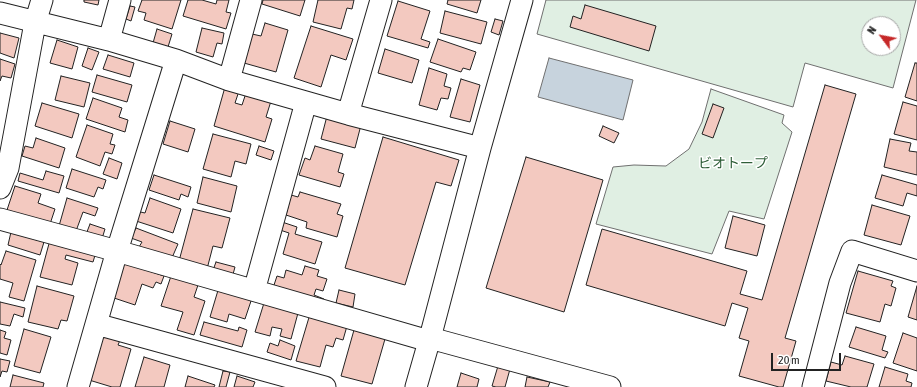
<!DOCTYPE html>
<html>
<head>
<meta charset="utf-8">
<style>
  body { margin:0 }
  #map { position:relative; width:917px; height:387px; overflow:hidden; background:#fff; font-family:"Asap Condensed",sans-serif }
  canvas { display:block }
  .north { position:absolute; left:861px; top:16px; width:40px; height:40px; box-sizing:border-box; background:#fff; border:1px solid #a7a7a7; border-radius:50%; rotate:302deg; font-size:11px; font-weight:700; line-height:16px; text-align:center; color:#222 }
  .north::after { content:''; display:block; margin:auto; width:14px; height:18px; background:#c62828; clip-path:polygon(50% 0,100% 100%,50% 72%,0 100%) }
  .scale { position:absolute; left:771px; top:353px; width:70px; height:18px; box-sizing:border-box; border:2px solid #222; border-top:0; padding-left:5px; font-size:12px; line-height:14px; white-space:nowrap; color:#222; -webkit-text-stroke:3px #fff; paint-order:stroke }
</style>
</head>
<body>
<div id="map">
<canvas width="917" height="387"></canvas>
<div class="north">N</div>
<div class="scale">20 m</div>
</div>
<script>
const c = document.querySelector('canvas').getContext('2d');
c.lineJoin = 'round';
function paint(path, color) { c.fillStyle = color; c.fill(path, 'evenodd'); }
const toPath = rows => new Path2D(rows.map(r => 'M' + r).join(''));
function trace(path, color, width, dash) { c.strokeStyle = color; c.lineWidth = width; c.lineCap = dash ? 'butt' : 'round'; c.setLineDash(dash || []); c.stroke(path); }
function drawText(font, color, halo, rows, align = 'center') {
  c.font = font + ' "Asap Condensed","Noto Sans JP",sans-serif'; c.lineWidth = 3; c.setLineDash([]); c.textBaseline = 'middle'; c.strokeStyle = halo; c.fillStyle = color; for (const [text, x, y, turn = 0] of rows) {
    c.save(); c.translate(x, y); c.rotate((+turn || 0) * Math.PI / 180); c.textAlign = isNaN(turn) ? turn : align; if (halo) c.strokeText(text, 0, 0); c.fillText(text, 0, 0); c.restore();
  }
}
const green = toPath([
  [546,0,916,0,893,88,805,63,793,107,537,34,546,0],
  [869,24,893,24,893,48,869,48,869,24],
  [711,89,784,115,782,123,792,132,764,219,729,211,712,254,596,224,613,167,634,165,666,166,689,149,702,122,711,89]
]);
paint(green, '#e0efe3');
trace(green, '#6f6f6f', 1);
const water = toPath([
  [549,58,633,80,623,120,538,97,549,58]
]);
paint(water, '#c7d3dd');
trace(water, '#6f6f6f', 1);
const building = toPath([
  [84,0,99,0,98,5,84,2,84,0],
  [142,0,181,0,172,29,144,20,146,13,138,11,142,0],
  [188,0,202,0,216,4,217,0,229,0,226,12,231,13,226,29,183,16,188,0],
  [263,0,305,0,300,16,262,4,263,0],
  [318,0,354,0,352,9,347,8,341,29,313,22,318,0],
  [448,0,481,0,477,13,447,4,448,0],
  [398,1,430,11,421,39,430,42,428,48,387,36,398,1],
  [585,5,656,26,649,51,570,27,573,16,581,19,585,5],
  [130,6,135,7,131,21,126,19,130,6],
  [445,11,487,22,481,44,440,33,445,11],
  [495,19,503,21,499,35,491,32,495,19],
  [265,23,288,30,276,72,244,63,252,34,261,36,265,23],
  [311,26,353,39,346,60,331,55,321,87,294,78,311,26],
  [202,28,224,33,222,44,217,43,213,57,196,52,202,28],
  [157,29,172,34,168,47,153,43,157,29],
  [0,33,19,38,14,58,0,53,0,33],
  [438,39,476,52,470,70,463,68,461,72,430,62,438,39],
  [57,40,78,47,72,69,50,63,57,40],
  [88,48,99,52,92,70,82,66,88,48],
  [385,49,419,60,412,83,378,73,385,49],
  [108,55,134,63,130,77,103,69,108,55],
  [0,59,15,64,11,78,2,76,0,81,0,59],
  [915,63,917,63,917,101,905,97,915,63],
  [429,68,447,74,444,86,451,88,448,99,441,98,437,110,419,105,429,68],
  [97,75,132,85,127,102,92,92,97,75],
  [61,76,90,83,84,107,55,100,61,76],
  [461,79,480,85,470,122,450,117,461,79],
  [825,85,856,94,785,338,796,341,783,387,779,387,739,376,749,341,739,338,748,308,732,303,725,326,586,285,602,229,747,271,740,294,762,300,825,85],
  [225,87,239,91,235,103,242,105,246,93,271,101,266,117,272,119,265,142,214,126,225,87],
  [93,98,122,108,119,117,128,120,125,132,86,119,93,98],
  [903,102,917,106,917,140,894,134,903,102],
  [42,103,79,114,72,138,35,126,42,103],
  [713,104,724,108,713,138,702,134,713,104],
  [327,116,361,125,355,148,321,139,327,116],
  [170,121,195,129,188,152,163,144,170,121],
  [87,125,113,134,110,144,115,145,112,154,105,152,100,166,76,157,87,125],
  [603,126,619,133,614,143,599,136,603,126],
  [213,134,251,144,246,164,235,161,231,177,203,169,213,134],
  [383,137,459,160,451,186,436,182,405,285,345,268,383,137],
  [36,138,65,148,59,168,22,156,25,146,33,148,36,138],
  [890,139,911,143,909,151,917,152,917,175,884,167,890,139],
  [259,146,274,151,271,160,256,155,259,146],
  [315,146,343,154,338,172,344,174,340,187,299,175,305,158,310,160,315,146],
  [526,157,603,180,564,312,486,288,526,157],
  [109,158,122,163,117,179,103,174,109,158],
  [72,169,106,180,103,189,98,187,94,197,66,188,72,169],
  [46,171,64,176,59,193,18,181,20,173,43,180,46,171],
  [154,175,191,187,188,197,181,194,179,200,149,190,154,175],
  [882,175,917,185,917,196,907,193,903,206,875,198,882,175],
  [203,177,237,186,231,212,197,203,203,177],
  [15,186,41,194,38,203,55,209,50,224,7,210,15,186],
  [300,192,341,204,337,214,343,216,337,237,306,228,307,222,286,215,291,195,298,197,300,192],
  [67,198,98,208,95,216,83,212,76,231,59,226,67,198],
  [150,198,181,209,173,233,133,220,136,211,145,213,150,198],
  [872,205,910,216,901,245,864,235,872,205],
  [193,209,230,218,222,248,213,246,207,269,179,261,193,209],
  [733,216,765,225,757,256,725,248,733,216],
  [282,222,297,227,295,234,322,242,315,264,283,254,289,233,280,230,282,222],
  [90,224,105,229,101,242,85,237,90,224],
  [136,228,178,244,171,260,139,247,142,242,131,238,136,228],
  [11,232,44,242,40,255,8,245,11,232],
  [50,240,96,252,93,262,66,255,65,259,78,263,72,285,40,277,50,240],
  [6,251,36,260,24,301,9,297,13,283,0,279,0,264,1,265,6,251],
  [123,262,164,276,161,284,156,282,153,288,142,284,135,305,111,297,123,262],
  [216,262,235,267,232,278,212,273,216,262],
  [305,266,319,270,317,276,327,279,323,291,316,289,314,295,324,299,323,304,273,288,277,276,284,278,286,270,302,275,305,266],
  [858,271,893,281,891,286,896,288,891,306,885,304,880,322,846,313,858,271],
  [171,276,198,285,194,297,205,301,194,335,177,330,183,312,161,306,171,276],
  [37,286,74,296,67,321,61,320,58,329,28,322,37,286],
  [917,286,917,320,908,317,917,286],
  [219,287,252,298,245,319,229,314,227,322,210,317,219,287],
  [339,290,355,294,353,307,336,303,339,290],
  [0,302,25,308,23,317,14,314,10,326,0,324,0,302],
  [264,303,298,313,291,339,280,336,282,329,272,327,270,336,255,332,264,303],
  [310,314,347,326,343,340,336,338,333,347,326,345,320,367,296,361,310,314],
  [204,322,238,331,239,327,247,330,242,347,200,335,204,322],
  [856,327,886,336,882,350,888,352,885,358,849,347,856,327],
  [24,329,51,337,40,373,14,366,24,329],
  [0,330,6,332,4,338,11,340,7,355,0,353,0,330],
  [354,330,385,339,372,384,341,376,354,330],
  [104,333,121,338,118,345,131,349,120,387,112,387,89,380,104,333],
  [903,333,917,338,917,371,893,363,903,333],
  [280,340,295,346,291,360,267,352,270,343,278,346,280,340],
  [845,356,874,364,867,387,851,387,826,381,831,362,842,365,845,356],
  [144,357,170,365,164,387,135,387,144,357],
  [0,359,10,361,7,372,2,371,0,377,0,359],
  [498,366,510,369,505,387,496,387,492,386,498,366],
  [885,367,908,374,906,381,912,383,911,387,879,387,885,367],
  [223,371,230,372,226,387,219,387,223,371],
  [461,373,479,379,477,387,457,387,461,373],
  [13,375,44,383,43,387,10,387,13,375],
  [188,376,215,385,214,387,185,387,188,376],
  [237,376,255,382,253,387,234,387,237,376],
  [527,377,550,382,548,387,525,387,527,377]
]);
paint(building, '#f3c9c0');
trace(building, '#222', 1);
const minor = toPath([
  [0,13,109,40,176,60,229,80,348,114,480,148],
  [109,40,120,0],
  [229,80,251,0],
  [348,114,381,0],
  [0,188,8,168,35,23,42,0],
  [0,219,117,251,429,341],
  [257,280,306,102],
  [96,324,325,387],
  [430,338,610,387],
  [78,387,117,251,176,60],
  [416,387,430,338,480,148,522,0],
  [813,387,840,283,852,251,917,271]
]);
trace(minor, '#222', 23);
trace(minor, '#fff', 21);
drawText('14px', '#2f5e38', '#fff', [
  ["ビオトープ",733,164]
]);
</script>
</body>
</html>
